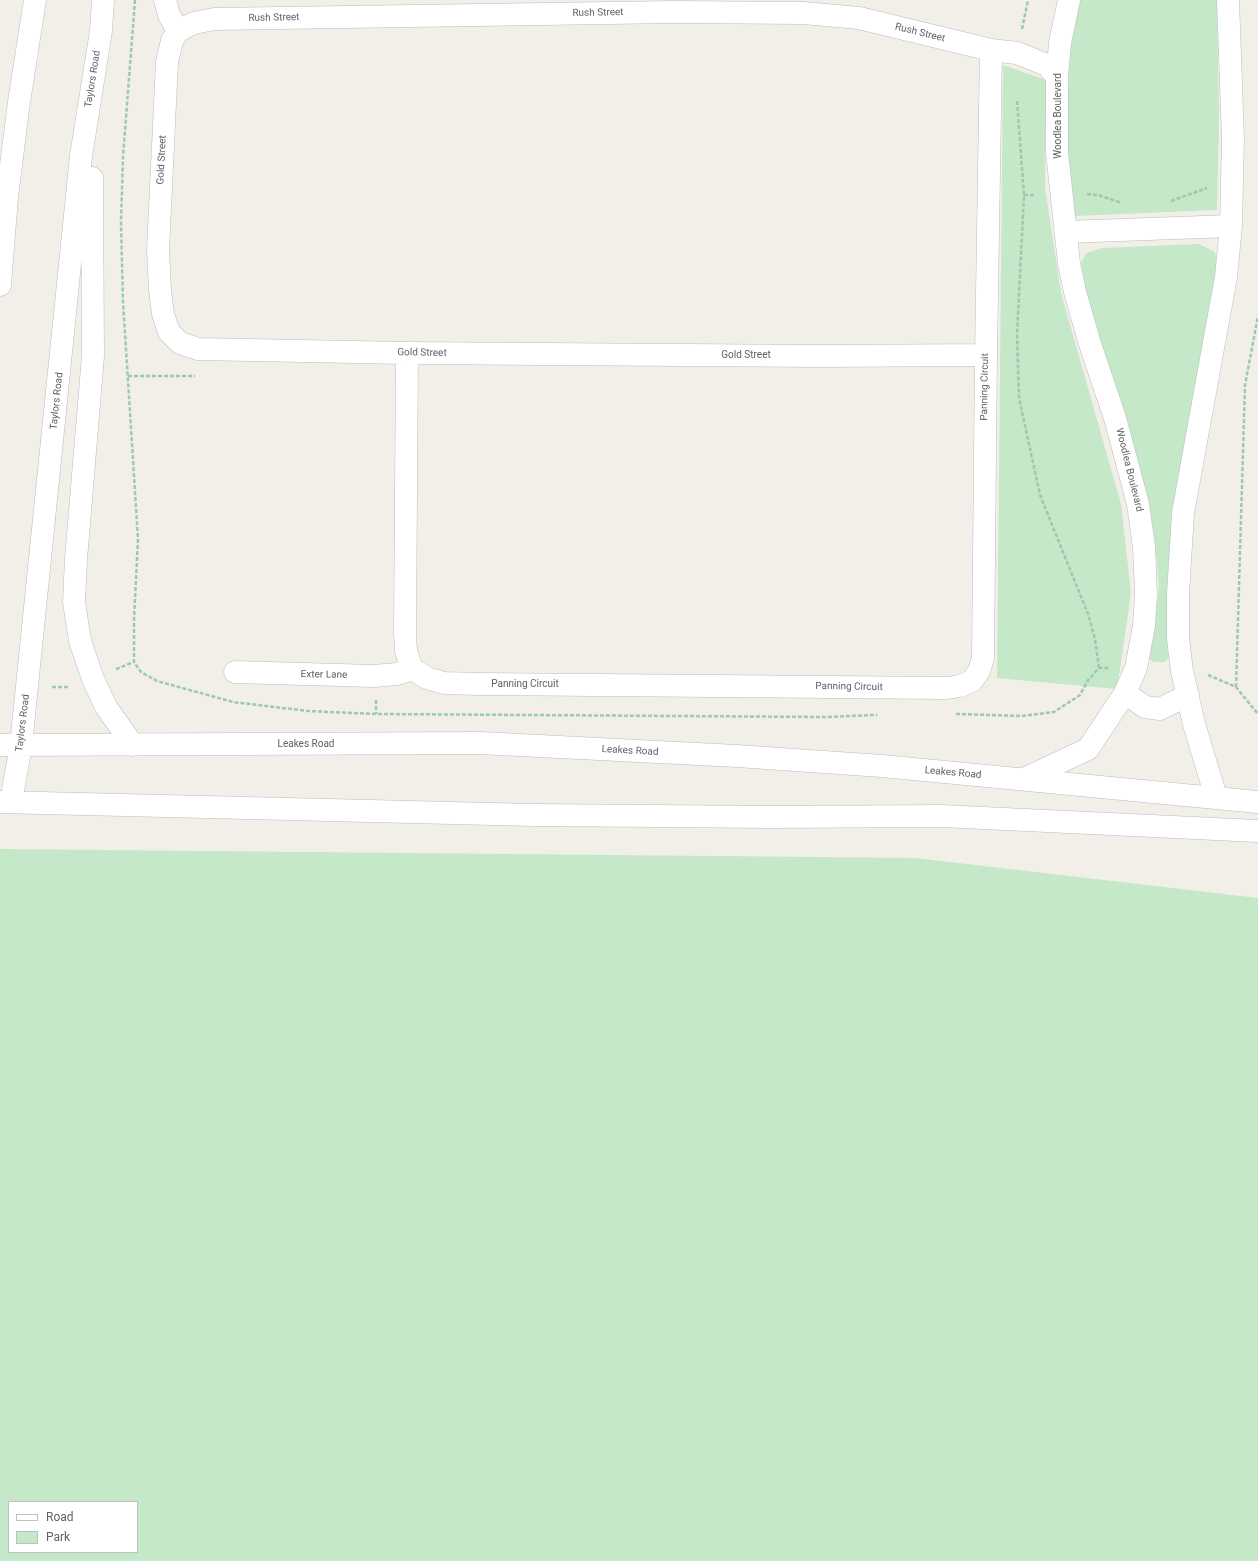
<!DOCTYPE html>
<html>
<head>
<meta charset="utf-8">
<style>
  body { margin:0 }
  #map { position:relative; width:1258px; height:1561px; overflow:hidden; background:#f1efe7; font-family:Roboto,sans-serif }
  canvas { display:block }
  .legend { position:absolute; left:8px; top:1501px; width:130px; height:52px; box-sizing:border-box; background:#fff; border:1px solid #bfc0c2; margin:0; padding:5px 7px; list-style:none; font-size:12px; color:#5e6267 }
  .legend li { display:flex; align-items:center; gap:8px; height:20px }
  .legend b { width:20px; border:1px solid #bfc0c2 }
</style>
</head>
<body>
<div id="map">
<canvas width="1258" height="1561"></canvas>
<ul class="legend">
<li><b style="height:5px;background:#fff"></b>Road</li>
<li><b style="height:11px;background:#c4e8c8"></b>Park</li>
</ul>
</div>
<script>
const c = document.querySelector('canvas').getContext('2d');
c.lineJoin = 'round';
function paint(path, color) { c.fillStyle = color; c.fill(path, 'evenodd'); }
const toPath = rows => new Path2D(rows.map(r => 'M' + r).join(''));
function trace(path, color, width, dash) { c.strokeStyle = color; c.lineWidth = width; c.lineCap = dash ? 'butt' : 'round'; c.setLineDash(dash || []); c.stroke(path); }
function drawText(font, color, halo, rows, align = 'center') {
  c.font = font + ' Roboto,sans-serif'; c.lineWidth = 3; c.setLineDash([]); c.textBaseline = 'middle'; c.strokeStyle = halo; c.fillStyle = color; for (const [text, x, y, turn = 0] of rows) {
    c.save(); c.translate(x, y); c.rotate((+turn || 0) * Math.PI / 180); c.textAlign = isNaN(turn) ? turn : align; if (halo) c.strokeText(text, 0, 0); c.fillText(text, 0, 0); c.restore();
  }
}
paint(toPath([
  [1078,0,1217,0,1219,120,1217,210,1074,216,1067,148,1069,58],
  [1003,65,1046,80,1045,188,1061,293,1121,504,1131,593,1117,689,997,678],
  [1199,244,1215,252,1217,265,1202,368,1170,546,1168,601,1169,657,1165,662,1154,662,1149,659,1155,624,1159,586,1154,533,1147,498,1089,310,1081,277,1081,263,1086,253,1102,248],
  [0,849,915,858,1258,898,1258,1561,0,1561],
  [9,1502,137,1502,137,1552,9,1552]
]), '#c4e8c8');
const minor = toPath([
  [165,0,169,15,178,31],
  [178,31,172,41,167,62,158,250,160,290,163,314,169,332,180,343,198,349,407,353,820,356,986,355],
  [178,31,194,23,214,19,674,12,803,13,859,18,991,50,1017,53,1047,65,1057,77],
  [92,178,93,356,76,559,74,602,80,641,93,679,106,707,133,745],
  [1066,232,1231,226],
  [0,285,7,197,19,102,35,0],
  [407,353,405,633,406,651,412,669,427,678,444,683,480,684,947,688,960,686,972,681,979,671,983,658,986,355,991,50],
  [235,672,374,676,397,674,412,669],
  [1125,693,1145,707,1160,709,1188,695],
  [0,745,480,743,737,756,882,766,1258,802],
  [1024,779,1088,749,1125,693,1136,668,1144,626,1146,594,1144,547,1138,504,1115,418,1090,344,1075,292,1069,263,1057,152,1057,77,1060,43,1069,0],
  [1216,797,1194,724,1182,671,1178,639,1178,594,1183,513,1226,277,1231,226,1233,139,1228,0],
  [0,802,534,815,772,817,941,816,1258,831],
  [11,802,21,745,27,686,81,156,101,31,103,0]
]);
trace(minor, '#b9bcc1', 23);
trace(toPath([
  [135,0,123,157,121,223,123,302,138,539,134,619,134,662,141,672,157,681,233,702,308,711,376,714,826,717,877,715],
  [1022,29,1028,0],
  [1017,101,1024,195,1017,334,1019,398,1040,495,1088,614,1095,639,1099,668],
  [1087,194,1098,195,1122,203],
  [1024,195,1036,195],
  [1171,201,1207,188],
  [128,376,195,376],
  [116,669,134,662],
  [1208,675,1236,687,1258,714],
  [52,687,69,687],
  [1236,687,1245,385,1258,316],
  [376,700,376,714],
  [956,714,1022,716,1054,712,1080,695,1088,680,1099,668,1110,668]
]), '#9dc9ae', 2.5, [4, 2]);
trace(minor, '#fff', 22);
drawText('10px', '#5e6267', '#fff', [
  ["Rush Street",598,13,-1],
  ["Rush Street",274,18,-1],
  ["Rush Street",920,33,14],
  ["Taylors Road",93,79,-81],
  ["Woodlea Boulevard",1058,116,-90],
  ["Gold Street",162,160,-87],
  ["Gold Street",422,353,1],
  ["Gold Street",746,355],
  ["Panning Circuit",985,387,-89],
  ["Taylors Road",57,401,-84],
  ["Woodlea Boulevard",1129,470,76],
  ["Exter Lane",324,675,1],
  ["Panning Circuit",525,684],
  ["Panning Circuit",849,687,1],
  ["Taylors Road",23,723,-83],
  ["Leakes Road",306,744],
  ["Leakes Road",630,751,3],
  ["Leakes Road",953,773,5]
]);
</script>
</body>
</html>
